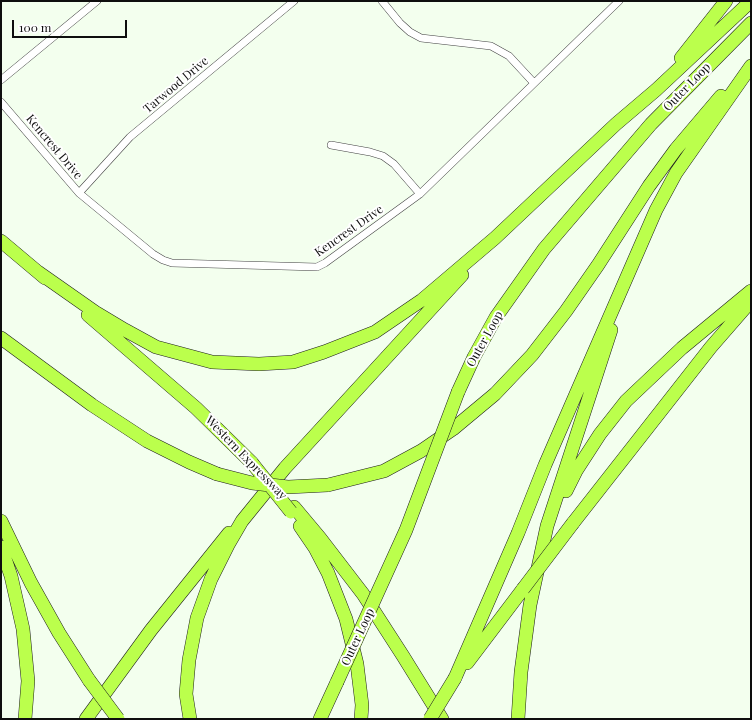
<!DOCTYPE html>
<html>
<head>
<meta charset="utf-8">
<style>
  body { margin:0 }
  #map { position:relative; width:752px; height:720px; overflow:hidden; background:#f3ffee; font-family:"Playfair Display",serif }
  canvas { display:block }
  .frame { position:absolute; inset:0; border:2px solid #0e0e0e; pointer-events:none }
  .scale { position:absolute; left:12px; top:20px; width:115px; height:18px; box-sizing:border-box; border:2px solid #0e0e0e; border-top:0; padding-left:5px; font-size:12px; line-height:14px; white-space:nowrap; color:#0e0e0e; -webkit-text-stroke:3px #fff; paint-order:stroke }
</style>
</head>
<body>
<div id="map">
<canvas width="752" height="720"></canvas>
<div class="frame"></div>
<div class="scale">100 m</div>
</div>
<script>
const c = document.querySelector('canvas').getContext('2d');
c.lineJoin = 'round';
const toPath = rows => new Path2D(rows.map(r => 'M' + r).join(''));
function trace(path, color, width, dash) { c.strokeStyle = color; c.lineWidth = width; c.lineCap = dash ? 'butt' : 'round'; c.setLineDash(dash || []); c.stroke(path); }
function drawText(font, color, halo, rows, align = 'center') {
  c.font = font + ' "Playfair Display",serif'; c.lineWidth = 4; c.setLineDash([]); c.textBaseline = 'middle'; c.strokeStyle = halo; c.fillStyle = color; for (const [text, x, y, turn = 0] of rows) {
    c.save(); c.translate(x, y); c.rotate((+turn || 0) * Math.PI / 180); c.textAlign = isNaN(turn) ? turn : align; if (halo) c.strokeText(text, 0, 0); c.fillText(text, 0, 0); c.restore();
  }
}
const minor = toPath([
  [382,1,400,23,410,32,421,38,491,46,509,56,534,83],
  [1,80,97,1],
  [1,102,79,193,153,254,163,260,172,263,317,267,325,263,420,194,619,1],
  [331,145,370,152,383,156,394,164,420,194],
  [79,193,130,137,294,1]
]);
const motorway = toPath([
  [681,58,726,1],
  [1,241,45,278],
  [38,272,95,312,125,330,156,347,212,362,259,364,293,362,324,352,375,332,422,300,495,238,616,124,656,90,751,1],
  [88,315,196,408,252,463],
  [1,338,92,405,147,441,189,462,217,474],
  [458,392,474,357,496,317,544,249,651,124,751,23],
  [328,485,384,471,421,451,453,429,495,394,532,355,566,311,598,265,649,186,676,149,721,96],
  [566,491,576,471,600,434,626,401,682,348,751,291],
  [294,507,320,538,363,594,403,656,442,719],
  [1,521,31,583,59,633,89,680],
  [573,523,711,347,751,301],
  [300,526,315,548,328,573,346,619,357,664,362,705,361,719],
  [1,547,11,576,23,629,28,681,25,719],
  [467,663,523,589],
  [455,678,518,533,545,465,656,210,676,173,751,66],
  [86,719,151,630,229,533],
  [190,719,186,694,189,660,197,618,211,579,228,545,242,521,285,468,462,275],
  [320,719,337,682],
  [518,719,521,672,530,605,547,526,611,330]
]);
trace(minor, '#414141', 8);
trace(motorway, '#1f1f1f', 14);
trace(minor, '#fff', 7);
trace(motorway, '#bbff4c', 13);
const motorwayBridge = toPath([
  [252,463,291,512],
  [217,474,252,483,288,487,328,485],
  [523,589,573,523],
  [89,680,118,719],
  [337,682,406,530,458,392],
  [430,719,455,678]
]);
trace(motorwayBridge, '#1f1f1f', 14, []);
trace(motorwayBridge, '#bbff4c', 13);
drawText('12px', '#0e0e0e', '#fff', [
  ["Tarwood Drive",176,85,-40],
  ["Outer Loop",687,87,-46],
  ["Kencrest Drive",54,147,50],
  ["Kencrest Drive",349,231,-35],
  ["Outer Loop",485,339,-61],
  ["Western Expressway",246,458,46],
  ["Outer Loop",358,637,-65]
]);
</script>
</body>
</html>
